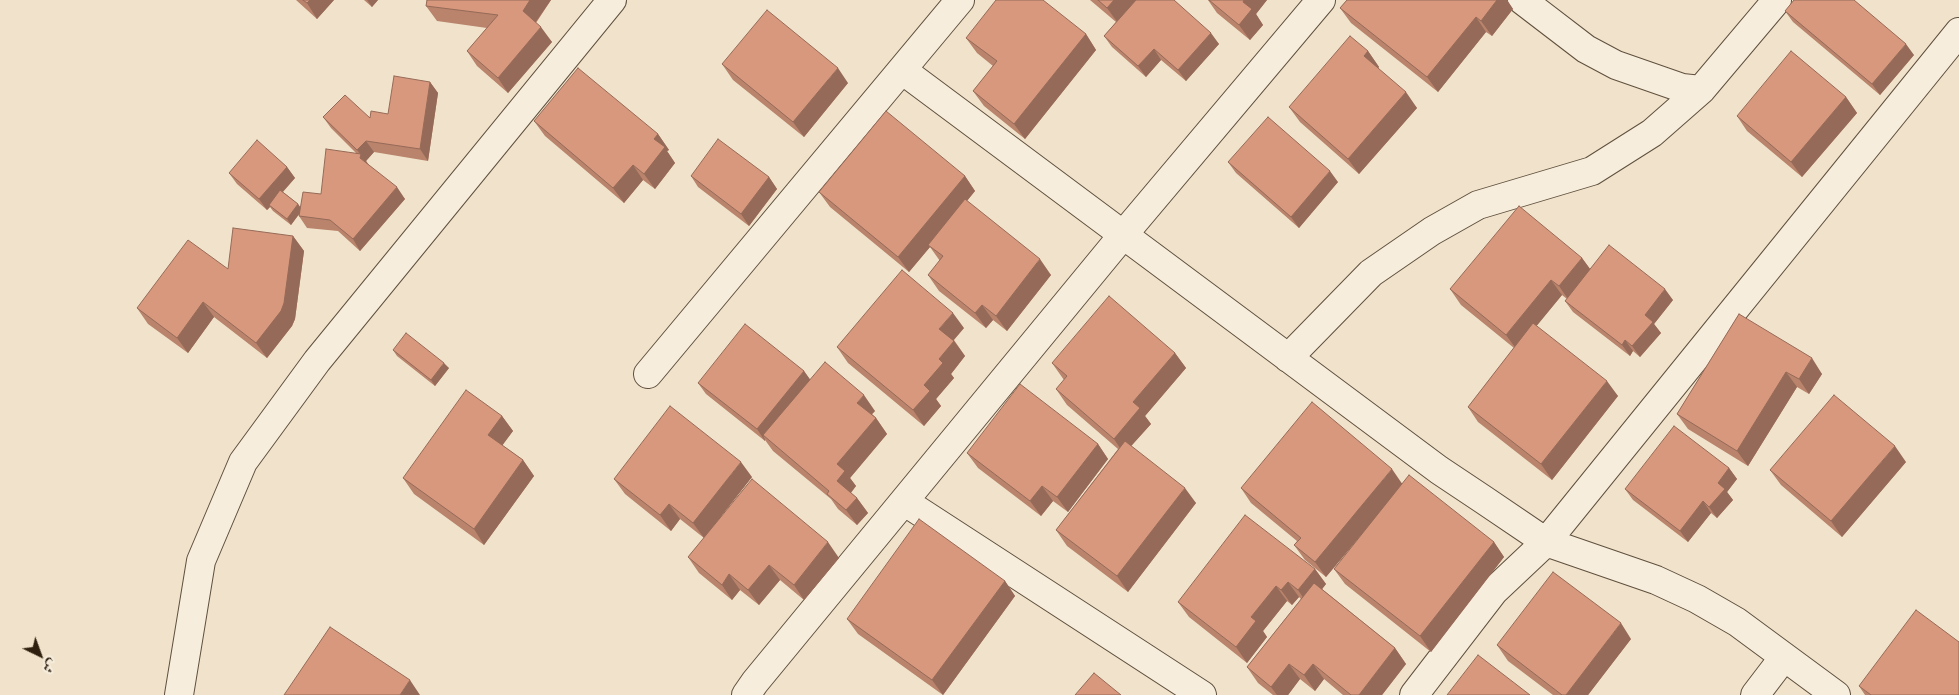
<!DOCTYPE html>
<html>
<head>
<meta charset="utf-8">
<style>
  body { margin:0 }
  #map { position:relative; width:1959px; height:695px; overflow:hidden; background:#f1e3cb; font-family:"Libre Caslon Text",Amiri,serif }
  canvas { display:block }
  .north { position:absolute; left:15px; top:630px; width:50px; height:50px; -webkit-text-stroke:4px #f6eddd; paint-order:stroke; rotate:138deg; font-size:14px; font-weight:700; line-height:20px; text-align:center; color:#2f1f0e }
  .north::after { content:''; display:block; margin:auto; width:18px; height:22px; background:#2f1f0e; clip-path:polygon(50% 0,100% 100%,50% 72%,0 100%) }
</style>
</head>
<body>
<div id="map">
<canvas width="1959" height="695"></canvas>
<div class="north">ش</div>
</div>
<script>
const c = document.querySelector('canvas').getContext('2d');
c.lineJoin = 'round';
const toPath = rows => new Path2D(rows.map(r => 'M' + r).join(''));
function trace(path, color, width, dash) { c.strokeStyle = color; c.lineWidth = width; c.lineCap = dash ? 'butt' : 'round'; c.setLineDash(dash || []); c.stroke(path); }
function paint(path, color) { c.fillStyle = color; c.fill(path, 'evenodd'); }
const minor = toPath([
  [1522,0,1586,49,1616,65,1682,88,1701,90,1777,0],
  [902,70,1439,470,1484,500,1546,542,1656,580,1697,599,1737,622,1836,695],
  [1288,358,1371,273,1432,231,1478,205,1592,171,1652,133,1701,90],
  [648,374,960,0],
  [905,502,1202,695],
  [179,695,201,561,243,462,317,361,612,0],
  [746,695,755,682,1123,235,1321,0],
  [1414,695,1494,591,1546,542,1959,32],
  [1755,695,1784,657]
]);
trace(minor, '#60503d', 30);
trace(minor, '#f6eddd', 28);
paint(toPath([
  [296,0,334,0,317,19],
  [364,0,378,0,372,7],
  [427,0,551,0,536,23,552,42,508,93,477,66,467,51,487,28,437,21,426,6],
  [1090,0,1174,0,1219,44,1186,81,1161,60,1146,77,1112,47,1104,36,1116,22],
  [1208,0,1267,0,1256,14,1263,25,1250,40,1217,13],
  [1347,0,1507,0,1513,9,1492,36,1486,32,1438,92,1351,23,1340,8],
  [1785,11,1914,55,1880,95,1793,22],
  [1086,34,1096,50,1025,139,984,106,973,91,993,66,977,53,966,38],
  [1368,51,1379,67,1378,68,1417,108,1359,174,1300,122,1289,107],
  [722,64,848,83,804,137,733,80],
  [430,82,438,93,428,161,374,152,366,161,368,164,405,199,360,251,338,231,307,228,299,216,300,213,291,225,273,211,270,207,267,210,237,184,229,173,287,167,295,178,283,192,298,204,301,208,321,194,356,153,331,128,323,117,370,118,388,114],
  [1846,97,1857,113,1802,177,1747,131,1737,116],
  [534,121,658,134,669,150,667,151,675,163,655,189,643,180,624,203,545,136],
  [1228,162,1338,182,1299,228,1236,173],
  [691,176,769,177,777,189,749,226,698,187],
  [965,176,975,191,967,201,1051,275,1007,331,993,320,986,328,939,291,928,275,940,261,930,247,909,272,830,207,819,192],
  [293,236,304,251,295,319,292,326,267,358,214,317,188,353,148,324,137,308,228,269],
  [1582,258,1590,269,1673,300,1654,324,1661,333,1640,357,1633,351,1630,356,1573,312,1565,301,1567,299,1562,295,1536,326,1618,396,1552,480,1478,422,1468,407,1514,348,1461,305,1450,289],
  [1739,314,1822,374,1809,394,1797,387,1748,466,1688,429,1677,414],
  [964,328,954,340,965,356,951,374,954,378,936,399,941,406,924,426,848,363,837,347],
  [393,350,449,368,435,386,397,356],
  [1175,353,1186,368,1145,416,1151,424,1131,446,1196,503,1128,592,1067,546,1056,530,1118,449,1067,405,1056,389,1064,380,1052,363],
  [804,371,810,380,875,411,872,414,876,418,887,434,850,478,856,486,851,493,857,498,868,513,857,525,838,509,831,499,773,451,765,440,765,441,706,394,698,383],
  [502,416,513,431,502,445,523,460,534,476,484,545,414,494,403,478],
  [1098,444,1108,459,1068,512,1053,501,1041,516,978,468,967,453],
  [1906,462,1842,537,1781,485,1770,470],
  [1729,468,1737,479,1727,492,1733,500,1717,518,1711,513,1688,542,1633,500,1625,489],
  [752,477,722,515,839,558,804,600,780,580,759,605,740,590,732,600,699,573,688,557,704,538,680,519,671,531,625,494,614,479],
  [1402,483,1494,542,1504,557,1431,652,1345,584,1334,569,1362,534,1326,577,1305,560,1294,545,1297,541,1251,503,1241,488],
  [1315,569,1326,584,1322,589,1395,648,1406,664,1382,695,1343,695,1324,679,1315,691,1300,679,1288,695,1273,695,1258,683,1247,667,1301,599,1299,597,1292,605,1287,601,1263,631,1267,637,1247,663,1189,617,1178,602],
  [1005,581,1015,596,943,695,858,634,847,619],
  [1631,639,1588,695,1553,695,1508,661,1497,645],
  [1859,686,1959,695,1865,695]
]), '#b9836c');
paint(toPath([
  [310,0,334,0,317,19,307,3],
  [367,0,378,0,372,7],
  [530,0,551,0,533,26,523,11],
  [1114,0,1138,0,1118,23,1107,8],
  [1244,0,1267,0,1256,14,1263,25,1250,40,1239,25,1243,2],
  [1497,0,1507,0,1513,9,1492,36,1481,21],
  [1476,17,1486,32,1438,92,1427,77],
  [541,27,552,42,508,93,498,78],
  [1211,33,1219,44,1186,81,1178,70],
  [1086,34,1096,50,1025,139,1014,124],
  [1906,44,1914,55,1880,95,1872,84],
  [1154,49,1161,60,1146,77,1138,66],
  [1368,51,1379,67,1375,72,1364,56],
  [838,68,848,83,804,137,793,122],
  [430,82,438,93,428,161,420,149],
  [1406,92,1417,108,1359,174,1348,159],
  [1846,97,1857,113,1802,177,1791,162],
  [658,134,669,150,667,151,675,163,655,189,644,174,654,139],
  [366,141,374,152,366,161,369,165,360,158,361,155,357,150],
  [633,165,643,180,624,203,613,188],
  [287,167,295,178,270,206,269,205,270,207,267,210,259,199],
  [1330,171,1338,182,1299,228,1291,217],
  [965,176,975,191,930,246,928,245,930,247,909,272,898,257],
  [769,177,777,189,749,226,741,214],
  [397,187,405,199,360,251,353,239],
  [298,204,302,210,291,225,287,219],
  [293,236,304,251,295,319,292,326,267,358,256,343],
  [1582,258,1593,273,1570,302,1559,286],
  [1040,259,1051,275,1007,331,996,316],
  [1551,280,1562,295,1517,350,1506,335],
  [1665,289,1673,300,1654,324,1661,333,1640,357,1632,346,1645,315],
  [203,302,214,317,188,353,177,338],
  [982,305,993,320,986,328,975,313],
  [953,313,964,328,950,344,939,329],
  [1625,340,1633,351,1630,356,1622,345],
  [954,341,965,356,951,374,954,378,936,399,941,406,924,426,913,410,924,385,939,359],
  [1175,353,1186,368,1145,416,1151,424,1124,454,1114,439,1133,402],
  [1812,358,1822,374,1809,394,1799,379],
  [444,363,449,368,435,386,431,380],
  [804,371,812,382,763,435,765,440,765,441,757,429],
  [1786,372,1797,387,1748,466,1737,451],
  [1607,381,1618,396,1552,480,1541,464],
  [864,395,875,411,868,418,857,403],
  [502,416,513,431,499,450,488,435],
  [876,418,887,434,850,478,856,486,848,496,837,481,837,464],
  [1098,444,1108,459,1068,512,1057,497],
  [1895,446,1906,462,1842,537,1831,521],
  [523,460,534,476,484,545,474,529],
  [741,462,752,477,704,538,693,523],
  [1729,468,1737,479,1727,492,1733,500,1717,518,1709,507,1718,483],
  [1392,469,1403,485,1326,577,1315,562],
  [1042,486,1053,501,1041,516,1030,501],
  [1185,488,1196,503,1128,592,1117,576],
  [857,498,868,513,857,525,846,510],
  [1703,501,1711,513,1688,542,1680,531],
  [669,504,680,519,671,531,660,515],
  [828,542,839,558,804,600,794,585],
  [1494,542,1504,557,1431,652,1420,636],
  [769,565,780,580,759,605,748,590],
  [1315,569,1326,584,1309,606,1298,590],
  [729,574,740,590,732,600,722,585],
  [1005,581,1015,596,943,695,932,680],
  [1288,582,1299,597,1292,605,1281,590],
  [1276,586,1287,601,1263,631,1267,637,1247,663,1236,647,1251,617],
  [1621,623,1631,639,1588,695,1566,695],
  [1395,648,1406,664,1382,695,1359,695],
  [1289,664,1300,679,1288,695,1277,695,1271,687],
  [1313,664,1324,679,1315,691,1304,675],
  [410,680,420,695,400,695]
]), '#966a58');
const building = toPath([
  [303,0,310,0,307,3,303,0],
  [427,0,530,0,523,11,541,27,498,78,467,51,498,15,426,6,427,0],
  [996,0,1043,0,1086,34,1014,124,973,91,997,61,966,38,996,0],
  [1098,0,1114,0,1107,8,1098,0],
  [1136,0,1174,0,1211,33,1178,70,1154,49,1138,66,1104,36,1136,0],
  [1209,0,1244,0,1243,2,1252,9,1239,25,1209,0],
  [1347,0,1497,0,1481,21,1476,17,1427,77,1340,8,1347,0],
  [1794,0,1854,0,1906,44,1872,84,1785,11,1794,0],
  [767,10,838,68,793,122,722,64,767,10],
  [1350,36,1368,51,1364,56,1406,92,1348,159,1289,107,1350,36],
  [1791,51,1846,97,1791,162,1737,116,1791,51],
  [578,68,658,134,654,139,665,147,644,174,633,165,613,188,534,121,578,68],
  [394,76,430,82,420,149,366,141,357,150,323,117,345,95,370,118,371,111,388,114,394,76],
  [886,111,965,176,898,257,819,192,886,111],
  [1268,117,1330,171,1291,217,1228,162,1268,117],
  [718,139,769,177,741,214,691,176,718,139],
  [257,140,287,167,259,199,229,173,257,140],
  [326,149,361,154,360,158,397,187,353,239,330,220,299,216,303,192,321,194,326,149],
  [280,190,298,204,287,219,269,205,280,190],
  [965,199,1040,259,996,316,982,305,975,313,928,275,943,256,928,245,965,199],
  [1519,206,1582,258,1559,286,1551,280,1506,335,1450,289,1519,206],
  [233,228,293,236,284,303,281,311,256,343,203,302,177,338,137,308,188,240,228,269,233,228],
  [1609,245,1665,289,1645,315,1653,322,1632,346,1625,340,1622,345,1565,301,1609,245],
  [902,270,953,313,939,329,954,341,939,359,943,363,924,385,930,391,913,410,837,347,902,270],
  [1109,296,1175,353,1133,402,1140,408,1114,439,1056,389,1067,376,1052,363,1109,296],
  [1739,314,1812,358,1799,379,1786,372,1737,451,1677,414,1739,314],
  [1533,323,1607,381,1541,464,1468,407,1533,323],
  [745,324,804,371,757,429,698,383,745,324],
  [406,333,444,363,431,380,393,350,406,333],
  [825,362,864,395,857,403,876,418,837,464,845,471,837,481,857,498,846,510,827,494,829,491,763,435,825,362],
  [1020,384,1098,444,1057,497,1042,486,1030,501,967,453,1020,384],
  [466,390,502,416,488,435,523,460,474,529,403,478,466,390],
  [1834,395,1895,446,1831,521,1770,470,1834,395],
  [1312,402,1392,469,1315,562,1294,545,1301,538,1241,488,1312,402],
  [670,406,741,462,693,523,669,504,660,515,614,479,670,406],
  [1674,426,1729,468,1718,483,1725,489,1709,507,1703,501,1680,531,1625,489,1674,426],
  [1125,441,1185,488,1117,576,1056,530,1125,441],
  [1409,475,1494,542,1420,636,1334,569,1409,475],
  [752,479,828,542,794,585,769,565,748,590,729,574,722,585,688,557,752,479],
  [1245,515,1315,569,1298,590,1288,582,1281,590,1276,586,1251,617,1256,621,1236,647,1178,602,1245,515],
  [919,519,1005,581,932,680,847,619,919,519],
  [1553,572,1621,623,1566,695,1562,695,1497,645,1553,572],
  [1314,583,1395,648,1359,695,1351,695,1313,664,1304,675,1289,664,1271,687,1247,667,1314,583],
  [1916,610,1959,642,1959,695,1871,695,1859,686,1916,610],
  [330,627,410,680,400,695,284,695,330,627],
  [1478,655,1530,695,1447,695,1478,655],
  [1094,673,1121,695,1075,695,1094,673]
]);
paint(building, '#d7987d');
trace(building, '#966a58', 1);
</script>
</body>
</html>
